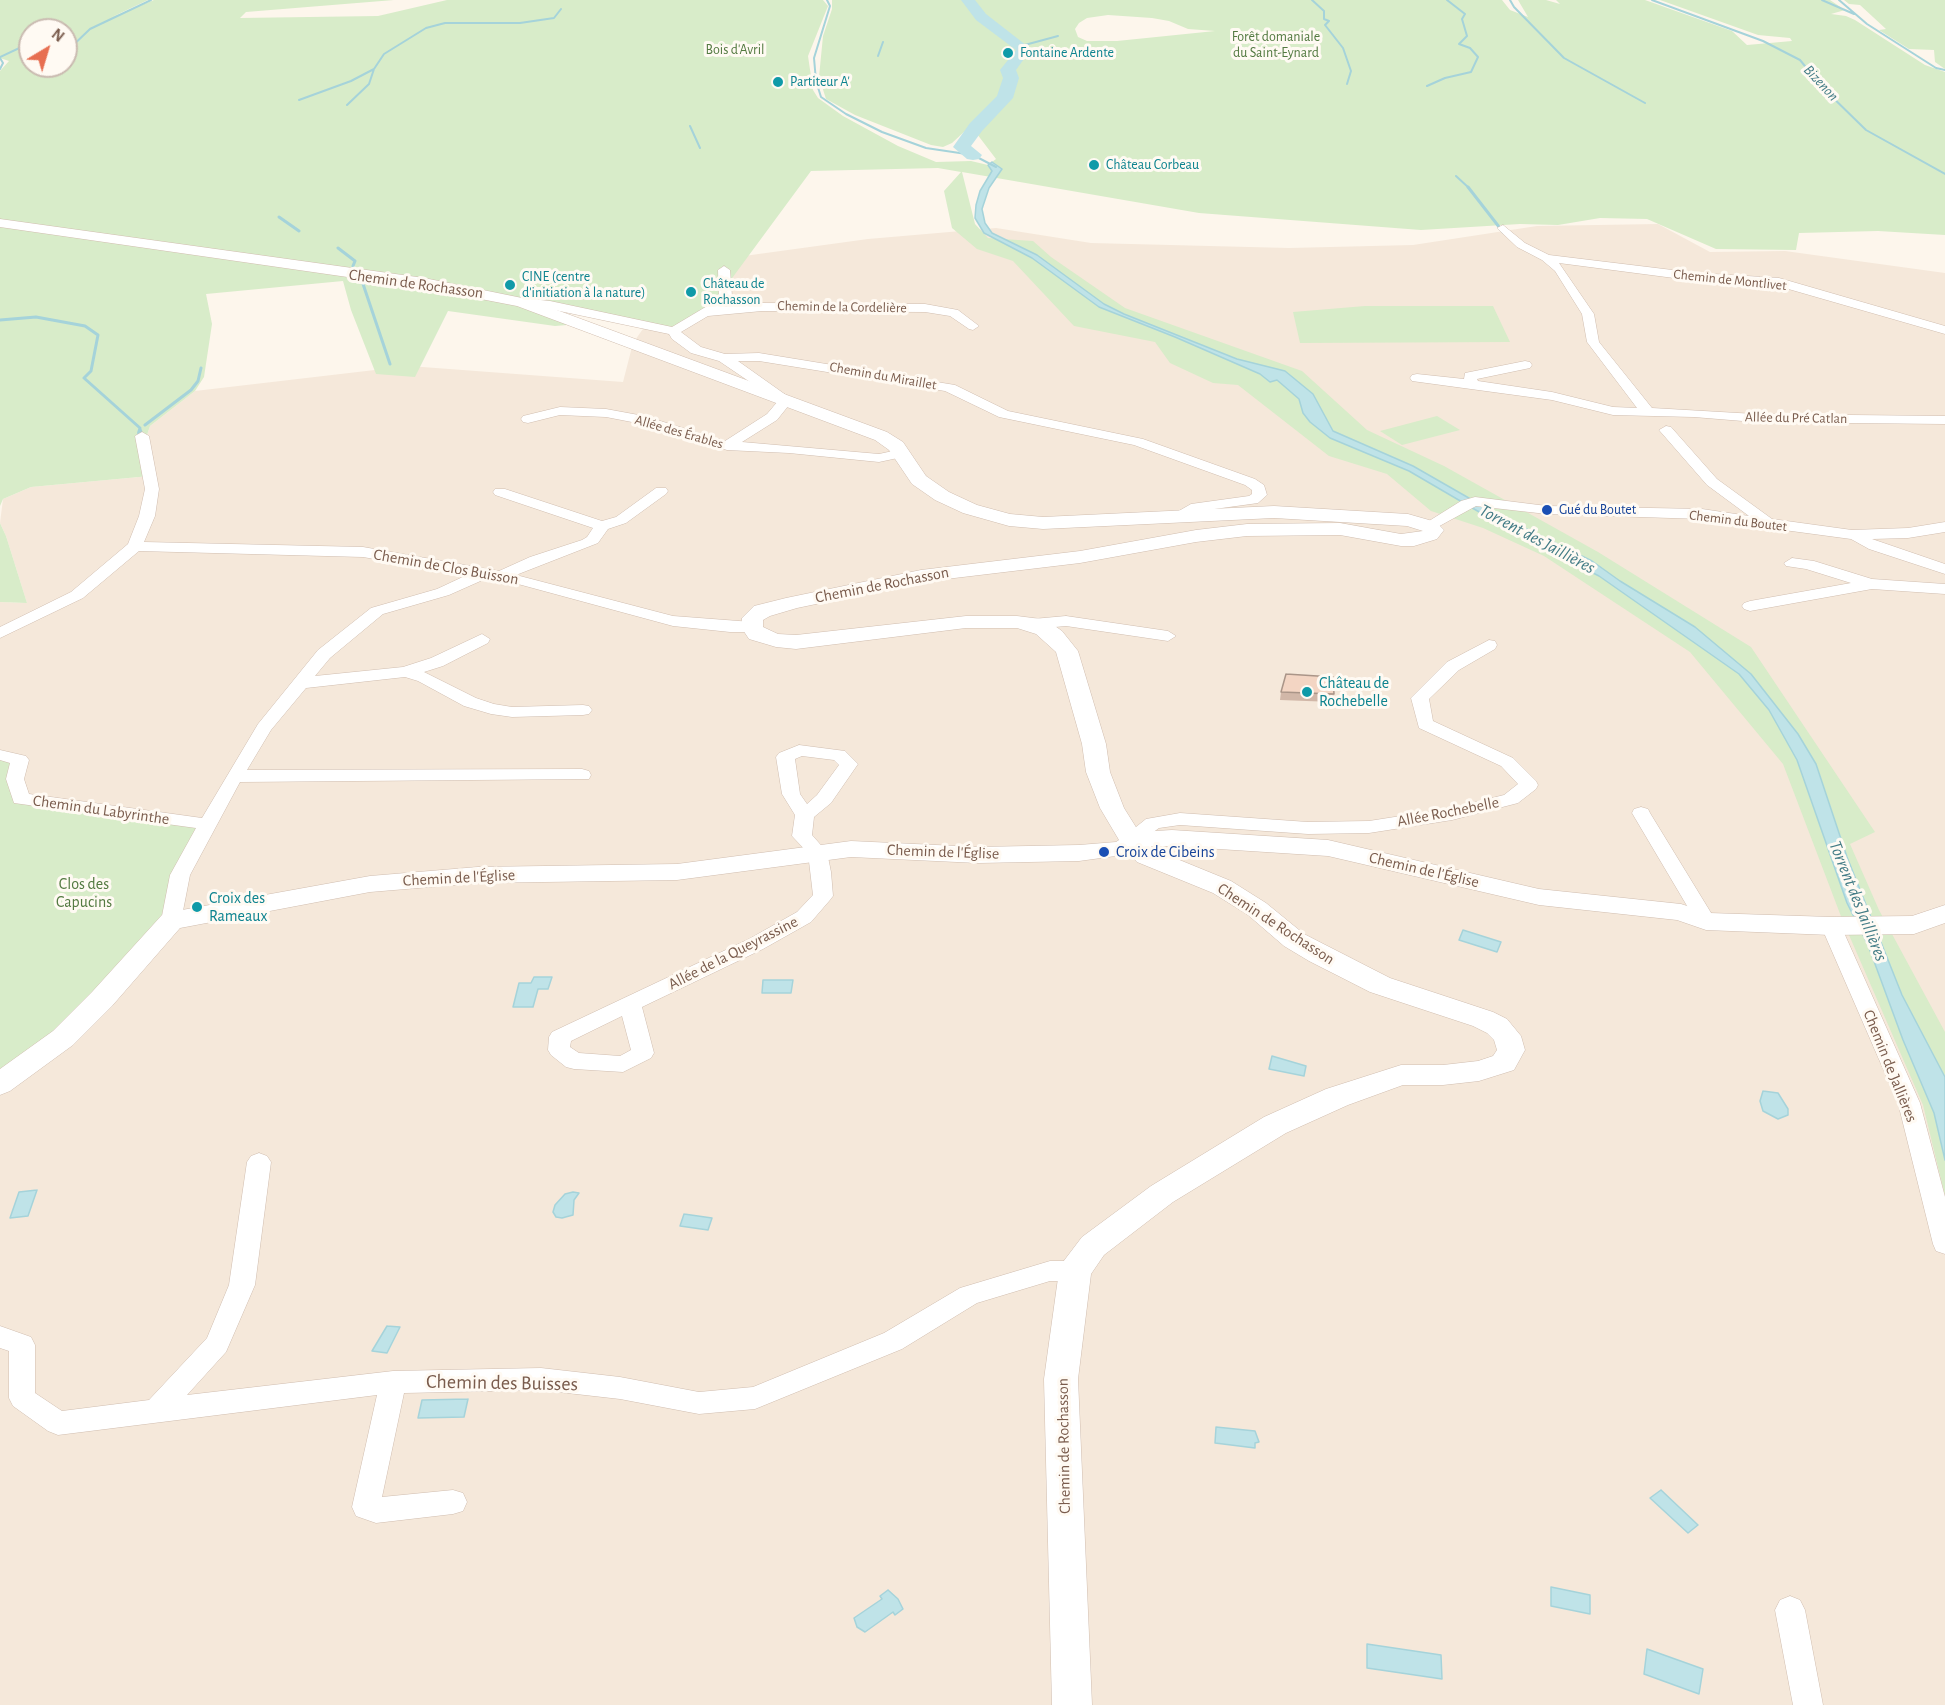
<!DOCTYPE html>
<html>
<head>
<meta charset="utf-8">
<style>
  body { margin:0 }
  #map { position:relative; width:1945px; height:1705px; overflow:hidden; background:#fdf6ec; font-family:"Alegreya Sans",sans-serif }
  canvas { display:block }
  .north { position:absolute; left:18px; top:18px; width:60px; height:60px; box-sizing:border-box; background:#fffaf3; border:2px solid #cabbb1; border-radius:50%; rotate:38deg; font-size:16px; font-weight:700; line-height:24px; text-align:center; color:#7a5c4d }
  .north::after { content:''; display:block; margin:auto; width:21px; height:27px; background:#e76f51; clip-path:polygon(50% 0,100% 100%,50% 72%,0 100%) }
</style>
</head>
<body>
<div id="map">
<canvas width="1945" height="1705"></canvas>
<div class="north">N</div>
</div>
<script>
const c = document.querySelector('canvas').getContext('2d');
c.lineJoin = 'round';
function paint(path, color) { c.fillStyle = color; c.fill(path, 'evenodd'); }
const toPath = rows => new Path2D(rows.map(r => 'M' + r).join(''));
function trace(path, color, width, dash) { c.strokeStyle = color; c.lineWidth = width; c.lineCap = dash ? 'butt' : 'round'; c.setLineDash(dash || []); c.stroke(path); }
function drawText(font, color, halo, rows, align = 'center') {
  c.font = font + ' "Alegreya Sans",sans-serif'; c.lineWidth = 6; c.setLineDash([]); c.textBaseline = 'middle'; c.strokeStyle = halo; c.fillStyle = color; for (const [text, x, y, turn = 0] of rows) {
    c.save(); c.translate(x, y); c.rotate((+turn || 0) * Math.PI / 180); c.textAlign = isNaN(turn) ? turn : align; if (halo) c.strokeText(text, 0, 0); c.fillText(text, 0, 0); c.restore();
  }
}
paint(toPath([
  [1658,224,1710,252,1785,251,1945,273,1945,1705,0,1705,0,602,27,603,6,536,0,523,3,499,31,487,150,476,145,441,150,426,195,391,409,366,623,382,633,343,674,285,744,256,868,239,996,228,1091,243,1289,248,1413,245,1537,226]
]), '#f5e8da');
paint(toPath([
  [0,0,148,0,112,17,154,0,394,0,246,12,240,18,378,16,447,0,823,0,828,6,808,56,813,90,818,98,843,116,898,146,936,162,971,161,988,165,996,159,977,134,981,126,965,131,952,143,943,147,931,145,855,115,826,99,819,77,823,36,832,9,832,0,1502,0,1510,10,1528,17,1518,0,1546,0,1560,4,1556,0,1645,0,1732,31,1747,45,1792,41,1790,38,1758,35,1660,0,1830,0,1845,10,1831,14,1846,16,1855,20,1925,65,1945,72,1945,235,1878,231,1799,233,1796,250,1716,249,1647,219,1600,218,1558,225,1520,224,1421,230,1199,213,962,172,975,224,988,238,1033,241,1051,257,1125,308,1302,371,1367,430,1444,466,1598,552,1751,647,1875,832,1850,844,1879,910,1945,1032,1945,1196,1923,1105,1842,919,1783,764,1690,652,1544,556,1483,528,1431,511,1387,474,1329,456,1238,385,1213,383,1170,363,1155,342,1074,326,1013,261,977,249,952,228,944,191,961,172,938,168,811,171,727,285,726,296,674,331,524,303,579,324,555,326,448,311,415,377,376,374,351,310,343,281,206,294,212,324,204,377,195,391,150,426,145,441,150,476,31,487,3,499,0,506,0,71,9,61,0,58],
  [1108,15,1152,18,1169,21,1188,29,1215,31,1117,41,1087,41,1078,37,1075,29,1079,23,1087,18],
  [30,30,66,30,66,66,30,66],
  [1844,0,1945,0,1945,69,1935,62,1934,50,1909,49,1879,30,1886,29,1860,5,1849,4],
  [1365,306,1493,306,1510,342,1300,343,1293,312],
  [1437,416,1460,430,1402,445,1380,431],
  [0,523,6,536,27,603,0,602],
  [0,755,20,760,21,799,206,824,171,921,0,1084]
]), '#d8ecc9');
const water = toPath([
  [992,162,1002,169,989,188,982,209,985,223,992,233,1037,255,1104,304,1124,314,1237,359,1285,371,1313,394,1333,431,1413,466,1502,517,1592,561,1620,581,1695,627,1751,674,1798,734,1816,764,1847,857,1902,995,1945,1077,1945,1160,1934,1113,1903,1040,1868,945,1847,903,1797,760,1769,710,1739,674,1599,576,1522,537,1409,471,1330,438,1310,422,1303,413,1299,399,1277,380,1270,382,1260,374,1175,337,1099,307,1032,258,984,233,975,218,976,205,980,191,992,171,988,165,992,162],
  [1463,930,1501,942,1497,952,1459,940,1463,930],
  [534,977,552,977,548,989,538,989,533,1007,513,1007,519,983,531,983,534,977],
  [763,980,793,980,791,993,762,993,763,980],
  [1272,1056,1306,1066,1304,1076,1269,1069,1272,1056],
  [1763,1091,1778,1093,1788,1109,1788,1115,1778,1119,1763,1111,1760,1101,1763,1091],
  [37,1190,28,1216,10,1218,19,1192,37,1190],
  [573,1192,579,1193,574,1200,573,1215,562,1218,556,1217,553,1212,555,1205,565,1194,573,1192],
  [684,1214,712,1218,708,1230,680,1226,684,1214],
  [387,1326,400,1327,387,1353,372,1351,387,1326],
  [468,1399,464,1417,418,1418,422,1400,468,1399],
  [1216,1427,1255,1431,1259,1442,1255,1443,1255,1448,1215,1443,1216,1427],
  [1661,1490,1698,1525,1688,1533,1650,1498,1661,1490],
  [1551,1587,1590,1595,1590,1614,1551,1606,1551,1587],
  [888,1590,898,1599,903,1609,895,1615,893,1612,865,1632,857,1627,854,1618,882,1599,880,1596,888,1590],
  [1367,1644,1441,1655,1442,1679,1367,1668,1367,1644],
  [1647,1649,1703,1669,1699,1694,1644,1674,1647,1649]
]);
paint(water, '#bfe3e8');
trace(water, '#a5d3da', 1.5);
trace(toPath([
  [827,0,830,6,814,58,816,81,821,97,846,114,882,132,926,148,973,155,996,167],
  [1312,0,1324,11,1324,19,1329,21,1325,25,1343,48,1351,71,1347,84],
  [1510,0,1514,7,1564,58,1645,103],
  [1652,0,1763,41,1800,60,1823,88,1866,130,1945,174],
  [1822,0,1854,14],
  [1839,0,1867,24,1936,68,1945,70],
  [1021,46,1058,36],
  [66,52,90,29,151,0],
  [878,56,883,42],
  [0,57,30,43],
  [0,58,3,63,0,69],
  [1427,86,1445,78,1471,72,1478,57,1470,48,1459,44,1467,36,1462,19,1465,14,1447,0],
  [299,100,351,81,374,69],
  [347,105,369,84,374,69,384,54,426,28,445,23,520,23,554,18,561,9],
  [690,126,700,148],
  [1456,176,1469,188]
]), '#a5d3da', 2);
trace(toPath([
  [1468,187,1503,232],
  [279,217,299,231],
  [338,248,355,261,353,266],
  [361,278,390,364],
  [0,320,36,317,85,326,98,335,91,371,84,378,140,428,139,432],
  [145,425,191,390,198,381,201,368]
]), '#a5d3da', 3);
trace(toPath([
  [138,440,140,431]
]), '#a5d3da', 4.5);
paint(toPath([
  [961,0,975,0,986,14,1031,49,1016,70,1019,78,1013,98,982,131,971,146,982,155,979,159,973,160,967,159,953,147,970,123,997,96,1003,78,1000,70,1016,50,976,20,961,0]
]), '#bfe3e8');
const minor = toPath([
  [1503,225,1525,243,1549,255,1697,273,1779,278,1945,326,1945,334,1778,286,1697,281,1559,263,1594,314,1599,342,1652,408,1755,414,1945,416,1945,424,1755,422,1694,417,1613,415,1552,400,1412,381,1410,378,1412,375,1417,374,1464,379,1465,373,1525,361,1530,362,1532,365,1530,368,1477,379,1478,381,1552,392,1613,407,1637,408,1587,342,1582,314,1555,271,1542,260,1517,247,1497,228,1503,225],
  [724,266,730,270,732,296,728,304,723,307,762,303,925,304,958,310,979,326,973,330,969,329,950,316,925,312,762,311,708,316,681,332,701,347,725,354,759,353,955,385,1008,411,1143,439,1255,479,1264,485,1267,495,1258,503,1200,511,1187,518,1177,518,1174,515,1177,512,1191,504,1249,496,1252,494,1252,490,1245,485,1134,445,999,417,945,391,759,361,738,361,793,400,777,420,742,442,879,454,902,449,909,453,907,456,879,462,789,453,727,450,637,423,606,417,560,415,528,423,523,422,521,419,523,416,560,407,606,409,644,416,725,441,767,414,778,401,719,361,691,353,672,339,669,334,550,309,521,306,515,302,521,298,550,301,672,327,719,299,718,270,724,266],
  [1666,426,1671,427,1717,479,1772,519,1852,530,1908,528,1945,522,1945,532,1908,538,1872,539,1945,564,1945,574,1869,549,1851,539,1702,519,1547,514,1476,506,1434,529,1424,529,1421,526,1461,501,1475,497,1547,506,1702,509,1749,516,1707,485,1659,430,1666,426],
  [142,432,149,436,159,489,155,516,144,542,363,547,499,571,530,557,582,540,587,537,593,528,495,495,493,492,495,489,505,489,602,521,616,517,656,488,666,488,668,491,666,494,626,523,608,529,598,543,516,575,673,616,752,622,760,627,752,632,730,632,673,626,518,584,485,579,449,595,383,614,330,658,315,676,403,667,431,658,482,634,490,639,488,643,443,666,424,672,476,698,494,704,512,707,583,705,589,706,592,710,589,714,583,715,512,717,491,714,464,706,418,681,405,677,306,688,271,730,247,770,582,769,589,771,591,775,589,779,240,782,190,875,181,921,178,926,171,928,164,926,161,921,170,875,196,828,14,803,6,779,10,763,0,760,0,750,26,756,29,760,24,779,29,794,202,818,258,724,318,650,371,608,437,589,467,575,363,557,139,551,83,598,0,638,0,627,71,592,128,544,139,516,145,489,135,436,142,432],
  [1792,558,1814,561,1872,579,1945,584,1945,594,1872,589,1750,611,1744,609,1742,606,1744,603,1750,601,1851,583,1806,569,1786,566,1784,563,1792,558],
  [1066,616,1168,631,1176,636,1168,641,1066,626,1033,629,1025,624,1033,619,1066,616],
  [1489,640,1495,641,1497,645,1495,649,1459,670,1429,699,1433,721,1513,758,1536,781,1538,785,1536,789,1518,803,1452,820,1369,833,1308,834,1180,825,1159,828,1138,843,1131,845,1124,843,1121,839,1146,819,1180,813,1308,822,1369,821,1452,808,1504,795,1518,784,1501,766,1419,728,1411,698,1447,662,1489,640],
  [799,745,845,751,858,764,831,803,814,817,812,835,827,852,831,872,833,896,830,900,811,922,763,949,642,1007,654,1053,651,1058,623,1072,574,1069,566,1067,551,1055,548,1050,549,1037,552,1032,749,939,797,912,813,895,808,853,792,836,795,815,782,794,776,757,779,753,799,745],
  [802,756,834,760,839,765,817,795,807,804,800,794,795,759,802,756],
  [622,1016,631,1050,620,1056,579,1053,570,1047,571,1041,622,1016],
  [1641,807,1648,809,1650,813,1716,921,1713,926,1706,928,1699,926,1696,921,1632,813,1634,809,1641,807],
  [1831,919,1838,921,1841,926,1920,1103,1945,1197,1945,1254,1936,1251,1933,1244,1898,1103,1821,926,1824,921,1831,919],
  [259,1153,267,1156,271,1162,255,1285,226,1352,187,1395,393,1371,541,1368,620,1377,699,1392,753,1387,884,1333,960,1288,1050,1261,1075,1261,1084,1264,1088,1271,1084,1278,1075,1281,1050,1281,977,1303,902,1349,755,1409,699,1414,620,1399,541,1390,404,1393,382,1497,453,1490,463,1493,467,1502,463,1511,453,1514,376,1523,356,1516,352,1507,377,1395,58,1435,48,1431,13,1406,9,1398,9,1351,0,1348,0,1326,31,1337,35,1345,35,1393,62,1411,149,1400,207,1338,229,1285,247,1162,251,1156,259,1153],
  [1790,1596,1800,1600,1805,1610,1823,1705,1793,1705,1775,1610,1780,1600,1790,1596]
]);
const tertiary = toPath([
  [0,219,424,278,527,299,887,432,903,442,926,476,949,492,977,505,1010,514,1043,517,1274,506,1408,514,1436,522,1444,530,1437,539,1414,546,1401,546,1340,535,1247,536,1196,542,1080,563,921,582,797,608,770,616,763,620,763,627,778,634,796,635,966,616,1017,616,1041,619,1052,624,1062,631,1078,651,1106,744,1110,772,1124,808,1139,832,1172,830,1328,840,1539,889,1681,904,1709,913,1831,917,1912,916,1945,905,1945,923,1914,934,1831,935,1706,930,1677,920,1539,905,1328,856,1172,846,1151,846,1155,850,1231,881,1266,903,1304,934,1390,978,1493,1012,1507,1019,1521,1036,1525,1050,1514,1070,1479,1081,1443,1085,1403,1085,1348,1105,1286,1133,1173,1202,1104,1255,1091,1274,1078,1379,1092,1705,1052,1705,1044,1379,1059,1271,1063,1262,1082,1237,1151,1186,1264,1117,1326,1089,1401,1065,1443,1065,1478,1061,1493,1056,1497,1050,1494,1040,1487,1033,1473,1026,1370,992,1309,961,1284,946,1248,915,1213,893,1137,862,1130,854,1079,861,978,863,851,857,677,880,478,883,370,892,180,928,112,1006,73,1045,10,1091,0,1095,0,1069,53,1031,92,992,162,915,171,912,370,876,478,867,677,864,851,841,978,847,1079,845,1116,842,1119,840,1100,808,1086,772,1082,744,1056,652,1036,634,1017,628,966,628,796,649,776,647,749,639,741,627,742,618,754,606,786,598,921,570,1080,551,1196,530,1247,524,1340,523,1401,534,1423,531,1407,526,1274,518,1043,529,1009,526,963,513,935,500,912,484,889,450,875,440,517,306,424,288,0,227,0,219]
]);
trace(minor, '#d1beb0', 1);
trace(tertiary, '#d1beb0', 1);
paint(minor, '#fff');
paint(tertiary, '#fff');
paint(toPath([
  [1281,692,1334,694,1333,702,1280,700]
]), '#d1b7a8');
const building = toPath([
  [1286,674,1333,677,1334,694,1281,692,1286,674]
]);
paint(building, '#f3d5c3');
trace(building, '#aa9588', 1.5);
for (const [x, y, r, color] of [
  [1008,53,6,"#0f9aa8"],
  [778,82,6,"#0f9aa8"],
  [1094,165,6,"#0f9aa8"],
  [510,285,6,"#0f9aa8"],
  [691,292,6,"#0f9aa8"],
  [1547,510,6,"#1a4fb4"],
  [1307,692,6,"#0f9aa8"],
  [1104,852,6,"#1a4fb4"],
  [197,907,6,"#0f9aa8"]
]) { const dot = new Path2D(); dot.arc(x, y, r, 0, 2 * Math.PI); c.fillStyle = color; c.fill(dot); trace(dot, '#fffaf3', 2); }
drawText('14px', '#537a41', '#fffaf3', [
  ["Forêt domaniale",1276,37],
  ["du Saint-Eynard",1276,53],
  ["Bois d'Avril",735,50]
]);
drawText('14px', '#0d838f', '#fffaf3', [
  ["Fontaine Ardente",1020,53],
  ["Partiteur A'",790,82],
  ["Château Corbeau",1106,165],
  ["CINE (centre",522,277],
  ["d'initiation à la nature)",522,293],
  ["Château de",703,284],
  ["Rochasson",703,300]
], 'left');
drawText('14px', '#7a5c4d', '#fffaf3', [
  ["Chemin de Montlivet",1730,280,6],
  ["Chemin de la Cordelière",842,307,1],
  ["Chemin du Miraillet",883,376,10],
  ["Allée du Pré Catlan",1796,418,1],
  ["Allée des Érables",679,432,16],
  ["Chemin du Boutet",1738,521,7]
]);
drawText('14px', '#164399', '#fffaf3', [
  ["Gué du Boutet",1559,510]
], 'left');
drawText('italic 15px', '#437c86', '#fffaf3', [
  ["Bizenon",1821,83,47]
]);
drawText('16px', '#7a5c4d', '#fffaf3', [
  ["Chemin de Rochasson",416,284,8],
  ["Chemin de Clos Buisson",446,567,10],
  ["Chemin de Rochasson",882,585,-11],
  ["Chemin du Labyrinthe",101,810,8],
  ["Allée Rochebelle",1448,812,-11],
  ["Chemin de l'Église",943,852,2],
  ["Chemin de l'Église",1424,870,13],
  ["Chemin de l'Église",459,878,-3],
  ["Chemin de Rochasson",1276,924,33],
  ["Allée de la Queyrassine",733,953,-27],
  ["Chemin de Jallières",1890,1066,68],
  ["Chemin de Rochasson",1064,1446,-91]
]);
drawText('16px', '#0d838f', '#fffaf3', [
  ["Château de",1319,683],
  ["Rochebelle",1319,701],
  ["Croix des",209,898],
  ["Rameaux",209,916]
], 'left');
drawText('16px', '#164399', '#fffaf3', [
  ["Croix de Cibeins",1116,852]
], 'left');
drawText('16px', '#537a41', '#fffaf3', [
  ["Clos des",84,884],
  ["Capucins",84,902]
]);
drawText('italic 18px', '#437c86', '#fffaf3', [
  ["Torrent des Jaillières",1537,539,28],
  ["Torrent des Jaillières",1858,901,68]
]);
drawText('20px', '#7a5c4d', '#fffaf3', [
  ["Chemin des Buisses",502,1383,1]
]);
</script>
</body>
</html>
